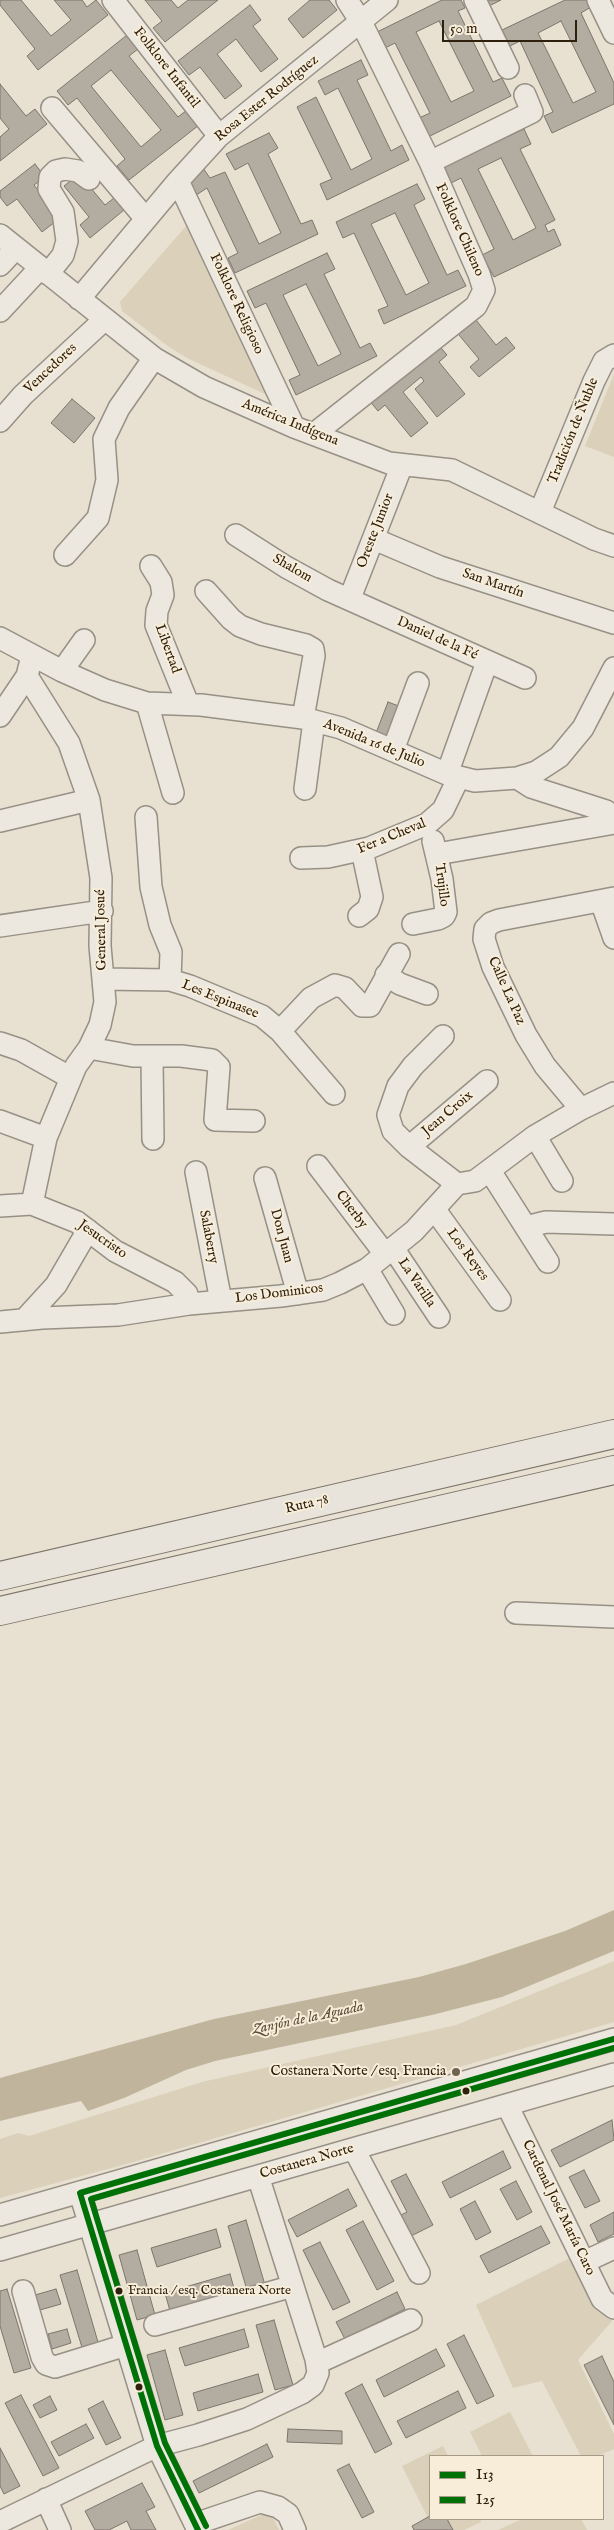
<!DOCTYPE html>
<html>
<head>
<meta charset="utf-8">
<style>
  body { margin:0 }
  #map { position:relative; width:614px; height:2530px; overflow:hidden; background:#e8e0d0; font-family:"IM FELL English",serif }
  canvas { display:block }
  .legend { position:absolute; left:429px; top:2455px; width:175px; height:65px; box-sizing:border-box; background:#f7edd9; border:1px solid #a79b87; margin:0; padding:6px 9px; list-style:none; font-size:15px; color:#2e200d }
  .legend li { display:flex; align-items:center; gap:10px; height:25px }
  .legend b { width:25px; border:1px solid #a79b87 }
  .scale { position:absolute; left:442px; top:20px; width:135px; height:22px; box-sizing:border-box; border:2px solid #2e200d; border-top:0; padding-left:6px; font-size:15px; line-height:18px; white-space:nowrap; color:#2e200d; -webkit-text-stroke:4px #f7edd9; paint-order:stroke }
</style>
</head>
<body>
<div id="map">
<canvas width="614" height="2530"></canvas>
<ul class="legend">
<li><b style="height:6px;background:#007106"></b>I13</li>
<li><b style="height:6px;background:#007106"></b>I25</li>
</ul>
<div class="scale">50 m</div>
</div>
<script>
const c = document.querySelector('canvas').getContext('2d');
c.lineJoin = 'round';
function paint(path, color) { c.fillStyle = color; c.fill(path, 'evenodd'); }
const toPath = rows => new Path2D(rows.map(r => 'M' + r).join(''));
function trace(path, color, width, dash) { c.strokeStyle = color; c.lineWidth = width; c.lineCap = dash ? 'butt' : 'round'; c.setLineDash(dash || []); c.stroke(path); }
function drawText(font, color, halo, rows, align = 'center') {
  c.font = font + ' "IM FELL English",serif'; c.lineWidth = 4; c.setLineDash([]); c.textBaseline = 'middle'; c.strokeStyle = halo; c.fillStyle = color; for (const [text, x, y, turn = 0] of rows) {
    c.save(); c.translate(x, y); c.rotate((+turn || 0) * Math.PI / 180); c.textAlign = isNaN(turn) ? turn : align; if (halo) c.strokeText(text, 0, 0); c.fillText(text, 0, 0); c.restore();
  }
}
paint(toPath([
  [193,218,280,401,189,359,169,347,122,311,120,302],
  [614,374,614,457,585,446],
  [614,1961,614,2022,130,2163,0,2198,0,2139,18,2133,29,2136,202,2082,456,2025],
  [572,2257,612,2321,578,2360,614,2434,614,2449,598,2456,581,2456,542,2381,513,2388,476,2305],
  [510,2412,533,2456,482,2456,470,2432],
  [443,2446,448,2456,430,2456,430,2519,480,2519,481,2522,464,2530,434,2530,402,2466],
  [270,2511,279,2530,228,2530],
  [522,2519,581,2519,587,2530,498,2530]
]), '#dbd0b9');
paint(toPath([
  [614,1910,614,1951,502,1997,432,2015,215,2061,186,2070,124,2098,88,2111,81,2101,0,2121,0,2078,214,2019,419,1977,466,1964,565,1931]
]), '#c0b49c');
const building = toPath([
  [0,0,21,0,51,36,71,20,54,0,82,0,87,7,96,0,108,15,38,70,27,56,35,49,0,5,0,0],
  [145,0,171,0,178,8,188,0,218,0,165,42,153,28,162,21,145,0],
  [310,0,329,0,337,10,303,38,288,19,310,0],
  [442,0,461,0,465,8,458,11,493,82,502,78,511,96,428,137,419,118,430,113,395,43,385,48,377,32,442,0],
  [439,21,474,91,451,102,416,32,439,21],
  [486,0,501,0,489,6,486,0],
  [565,0,587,0,591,7,581,13,614,83,614,104,552,133,544,116,553,112,520,41,510,46,502,30,565,0],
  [561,21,596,92,573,103,538,33,561,21],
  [250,5,261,20,253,26,278,59,261,72,236,39,217,54,242,86,225,99,200,67,189,75,178,61,250,5],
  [127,35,138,49,129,56,178,117,187,110,199,125,129,180,117,166,125,159,77,98,68,105,57,91,127,35],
  [111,70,161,130,141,147,91,86,111,70],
  [361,60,368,75,357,80,391,151,402,145,409,160,327,200,320,184,332,179,297,107,316,97,351,170,372,159,338,88,325,95,318,81,361,60],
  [0,84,26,116,35,109,47,124,0,161,0,137,9,129,0,118,0,84],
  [524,129,531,144,520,149,555,220,545,225,548,232,554,229,561,245,494,277,482,255,494,249,461,178,449,184,441,168,524,129],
  [501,158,536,228,513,240,478,169,501,158],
  [269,133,278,148,268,154,301,224,312,220,318,234,235,273,228,258,238,253,207,188,190,199,185,188,203,168,210,178,225,172,259,244,281,233,248,163,235,170,226,154,269,133],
  [35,164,45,177,34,185,60,218,42,232,17,199,7,206,0,197,0,191,35,164],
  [79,174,105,205,114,198,124,210,90,238,80,225,89,217,64,186,79,174],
  [417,184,425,199,414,205,447,275,458,270,466,286,384,324,378,310,388,306,354,233,343,238,336,222,417,184],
  [395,213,429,283,406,295,371,224,395,213],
  [327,253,335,269,324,274,360,348,370,343,377,356,296,395,289,380,300,375,266,303,255,308,247,291,327,253],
  [306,284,341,354,318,366,283,295,306,284],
  [472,315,496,345,506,337,515,348,479,377,470,367,479,359,454,329,472,315],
  [437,343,447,355,439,362,465,394,437,417,415,389,424,381,421,377,403,392,428,423,411,437,385,405,378,411,368,399,437,343],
  [72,399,95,418,74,443,51,423,72,399],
  [388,702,404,708,393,739,376,733,388,702],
  [612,2120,614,2140,560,2167,551,2150,612,2120],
  [503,2151,511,2168,450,2198,442,2182,503,2151],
  [584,2170,600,2201,585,2208,569,2177,584,2170],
  [406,2174,433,2225,405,2239,395,2218,407,2212,391,2181,406,2174],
  [516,2181,532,2212,517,2220,500,2189,516,2181],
  [348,2189,357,2206,297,2237,288,2220,348,2189],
  [475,2201,491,2232,476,2240,460,2209,475,2201],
  [614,2212,614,2234,598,2242,590,2225,614,2212],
  [246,2220,265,2285,247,2290,228,2226,246,2220],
  [363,2221,394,2281,377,2290,346,2230,363,2221],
  [541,2226,550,2243,489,2273,480,2256,541,2226],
  [216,2229,221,2247,157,2267,151,2248,216,2229],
  [320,2242,350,2302,333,2310,303,2250,320,2242],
  [137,2250,155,2315,137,2320,119,2255,137,2250],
  [77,2270,100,2349,84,2354,60,2275,77,2270],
  [230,2274,235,2292,170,2311,165,2293,230,2274],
  [7,2289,31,2368,14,2373,0,2326,0,2291,7,2289],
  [56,2289,61,2304,40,2310,35,2295,56,2289],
  [397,2292,405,2309,345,2339,336,2322,397,2292],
  [274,2320,293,2385,275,2390,256,2325,274,2320],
  [67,2329,71,2343,52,2349,48,2334,67,2329],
  [244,2329,249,2347,185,2366,179,2348,244,2329],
  [464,2335,494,2396,477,2404,447,2344,464,2335],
  [436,2349,445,2366,384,2397,376,2380,436,2349],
  [165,2350,183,2415,165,2420,147,2355,165,2350],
  [602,2356,614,2382,614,2425,584,2365,602,2356],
  [258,2374,263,2392,198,2411,193,2393,258,2374],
  [362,2384,392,2444,375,2453,345,2393,362,2384],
  [458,2391,466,2408,406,2438,397,2421,458,2391],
  [21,2395,59,2468,43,2476,5,2403,21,2395],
  [50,2396,57,2410,40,2418,33,2405,50,2396],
  [103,2401,121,2438,106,2445,88,2409,103,2401],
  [86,2424,94,2438,59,2456,51,2442,86,2424],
  [288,2429,342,2431,342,2444,287,2442,288,2429],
  [267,2444,273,2457,199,2493,193,2481,267,2444],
  [0,2448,20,2486,4,2494,0,2486,0,2448],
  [349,2464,374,2512,362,2518,337,2470,349,2464],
  [142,2483,155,2507,146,2511,156,2530,131,2530,127,2521,109,2530,95,2530,85,2511,142,2483],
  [430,2516,430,2519,447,2519,453,2530,414,2530,412,2526,430,2516]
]);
paint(building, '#b3aca1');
trace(building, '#7c756b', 1);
const minor = toPath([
  [113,0,219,136],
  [475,0,508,68],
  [598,0,614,33],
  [52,108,146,219],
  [430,162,532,112,525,95],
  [178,181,294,427],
  [0,235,154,358,204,387,294,427,389,463,452,470,594,539,614,546],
  [0,265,16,248],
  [48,274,63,255,67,241,63,212,49,189,50,177,56,171,65,169,78,171,89,179],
  [79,299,178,181,219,136,387,0],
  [0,311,40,268],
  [0,421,23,395,104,320],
  [314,434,476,306,484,290,479,274,430,162,361,22,347,0],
  [540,512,594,381,604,361,614,355],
  [236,535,286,567,328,590,525,678],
  [374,539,440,567,614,623],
  [65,555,98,518,107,480,104,439,119,408,154,358],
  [151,566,161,582,163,595,157,611,156,625,188,704],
  [206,591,231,619,240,626,261,634,306,645,313,649,314,656,303,718],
  [350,598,402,465],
  [0,638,62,671,105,690,147,703,201,705,303,718,341,728,447,774,475,781,517,778,536,772,559,757,583,728,614,668],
  [62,671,84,640],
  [147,703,173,793],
  [0,716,27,676],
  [393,750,418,683],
  [447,774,487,662],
  [517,778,531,787,606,811,614,818],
  [305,789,314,721],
  [146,817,151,887,160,925,171,952,170,980],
  [0,821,89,800],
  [437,854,614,823],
  [301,858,328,857,369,848,427,824,443,810,458,779],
  [601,901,614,938],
  [359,916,368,909,372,897,362,850],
  [413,924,438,919,444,916,446,912,442,879,433,841],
  [0,926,102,911],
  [386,975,400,984,427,994],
  [103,979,170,980,190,986,262,1016,280,1031,334,1094],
  [280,1031,311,998,335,985,345,988,362,1006,370,1006,399,954],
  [443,1036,413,1066,398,1086,388,1115,393,1131,409,1147,457,1184],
  [0,1043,21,1050,71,1078],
  [89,1048,133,1056,181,1056,212,1060,219,1067,215,1120,254,1121],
  [152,1058,153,1139],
  [581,1109,545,1066,526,1035,493,967,484,939,485,929,491,923,499,920,614,898],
  [0,1121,46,1138],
  [535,1136,562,1181],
  [409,1147,487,1081],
  [318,1166,385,1254],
  [490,1171,548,1262],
  [196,1172,221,1301],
  [265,1178,298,1294],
  [32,1204,46,1138,76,1066,89,1048,100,1025,105,1002,100,946,101,878,89,800,69,743,27,676,32,656],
  [0,1206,32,1204,77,1222,115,1251,175,1282,187,1294,189,1304],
  [435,1210,500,1300],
  [526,1227,546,1222,614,1224],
  [393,1248,439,1317],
  [367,1269,394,1314],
  [24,1320,56,1285,88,1230],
  [0,1322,42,1318,118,1315,189,1304,281,1296,323,1290,340,1283,367,1269,414,1231,457,1184,475,1181,535,1136,581,1109,614,1093],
  [516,1613,614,1617],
  [507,2105,602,2299,614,2308],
  [354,2149,419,2273],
  [80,2193,157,2446,198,2530],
  [0,2215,614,2039],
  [0,2250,614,2074],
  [584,2262,614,2248],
  [23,2291,42,2357,46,2364,55,2367,126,2345],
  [155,2325,293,2286],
  [317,2363,411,2320],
  [46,2499,60,2530],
  [0,2522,157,2446,198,2435,247,2419,302,2393,313,2385,318,2373,316,2359,258,2176],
  [195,2524,260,2502,278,2507,288,2514,295,2530]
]);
const highway = toPath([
  [0,1576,614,1434],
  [0,1611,614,1470]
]);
trace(minor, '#969085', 24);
trace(highway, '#7c756b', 30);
trace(minor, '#ece8e0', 21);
trace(highway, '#e9e4db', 28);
trace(toPath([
  [198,2530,157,2446,80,2193,614,2039]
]), '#007106', 6);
trace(toPath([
  [206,2526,165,2443,91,2199,614,2048]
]), '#007106', 6);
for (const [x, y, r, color] of [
  [456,2072,5,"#6f6351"],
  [466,2091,4.5,"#2e200d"],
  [119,2291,4.5,"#2e200d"],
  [139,2387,4.5,"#2e200d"]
]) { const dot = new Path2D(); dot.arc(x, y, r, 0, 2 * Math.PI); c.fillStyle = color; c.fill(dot); trace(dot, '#f7edd9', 2); }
drawText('13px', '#2e200d', '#f7edd9', [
  ["Francia / esq. Costanera Norte",128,2291]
], 'left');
drawText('14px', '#2e200d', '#f7edd9', [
  ["Folklore Infantil",166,68,52],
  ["Rosa Ester Rodríguez",267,99,-39],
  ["Folklore Chileno",459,230,66],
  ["Folklore Religioso",236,304,65],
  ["Vencedores",51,369,-43],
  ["América Indígena",290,423,22],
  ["Tradición de Ñuble",574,431,-68],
  ["Oreste Junior",376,531,-69],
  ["Shalom",292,569,30],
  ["San Martín",493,584,19],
  ["Daniel de la Fé",437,639,24],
  ["Libertad",167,649,70],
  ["Avenida 16 de Julio",374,744,22],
  ["Fer a Cheval",392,837,-22],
  ["Trujillo",441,885,83],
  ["General Josué",102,930,-91],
  ["Calle La Paz",506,991,66],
  ["Les Espinasee",220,1000,22],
  ["Jean Croix",448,1114,-40],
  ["Cherby",351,1210,53],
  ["Don Juan",281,1236,75],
  ["Salaberry",208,1237,79],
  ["Jesucristo",102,1240,35],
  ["Los Reyes",467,1255,54],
  ["La Varilla",416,1283,56],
  ["Los Dominicos",279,1294,-7],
  ["Ruta 78",307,1505,-13],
  ["Costanera Norte",307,2162,-16],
  ["Cardenal José María Caro",558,2208,64]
]);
drawText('14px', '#2e200d', '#f7edd9', [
  ["Costanera Norte / esq. Francia",446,2072]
], 'right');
drawText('italic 15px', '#5b4d37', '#f7edd9', [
  ["Zanjón de la Aguada",308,2019,-12]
]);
</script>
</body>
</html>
